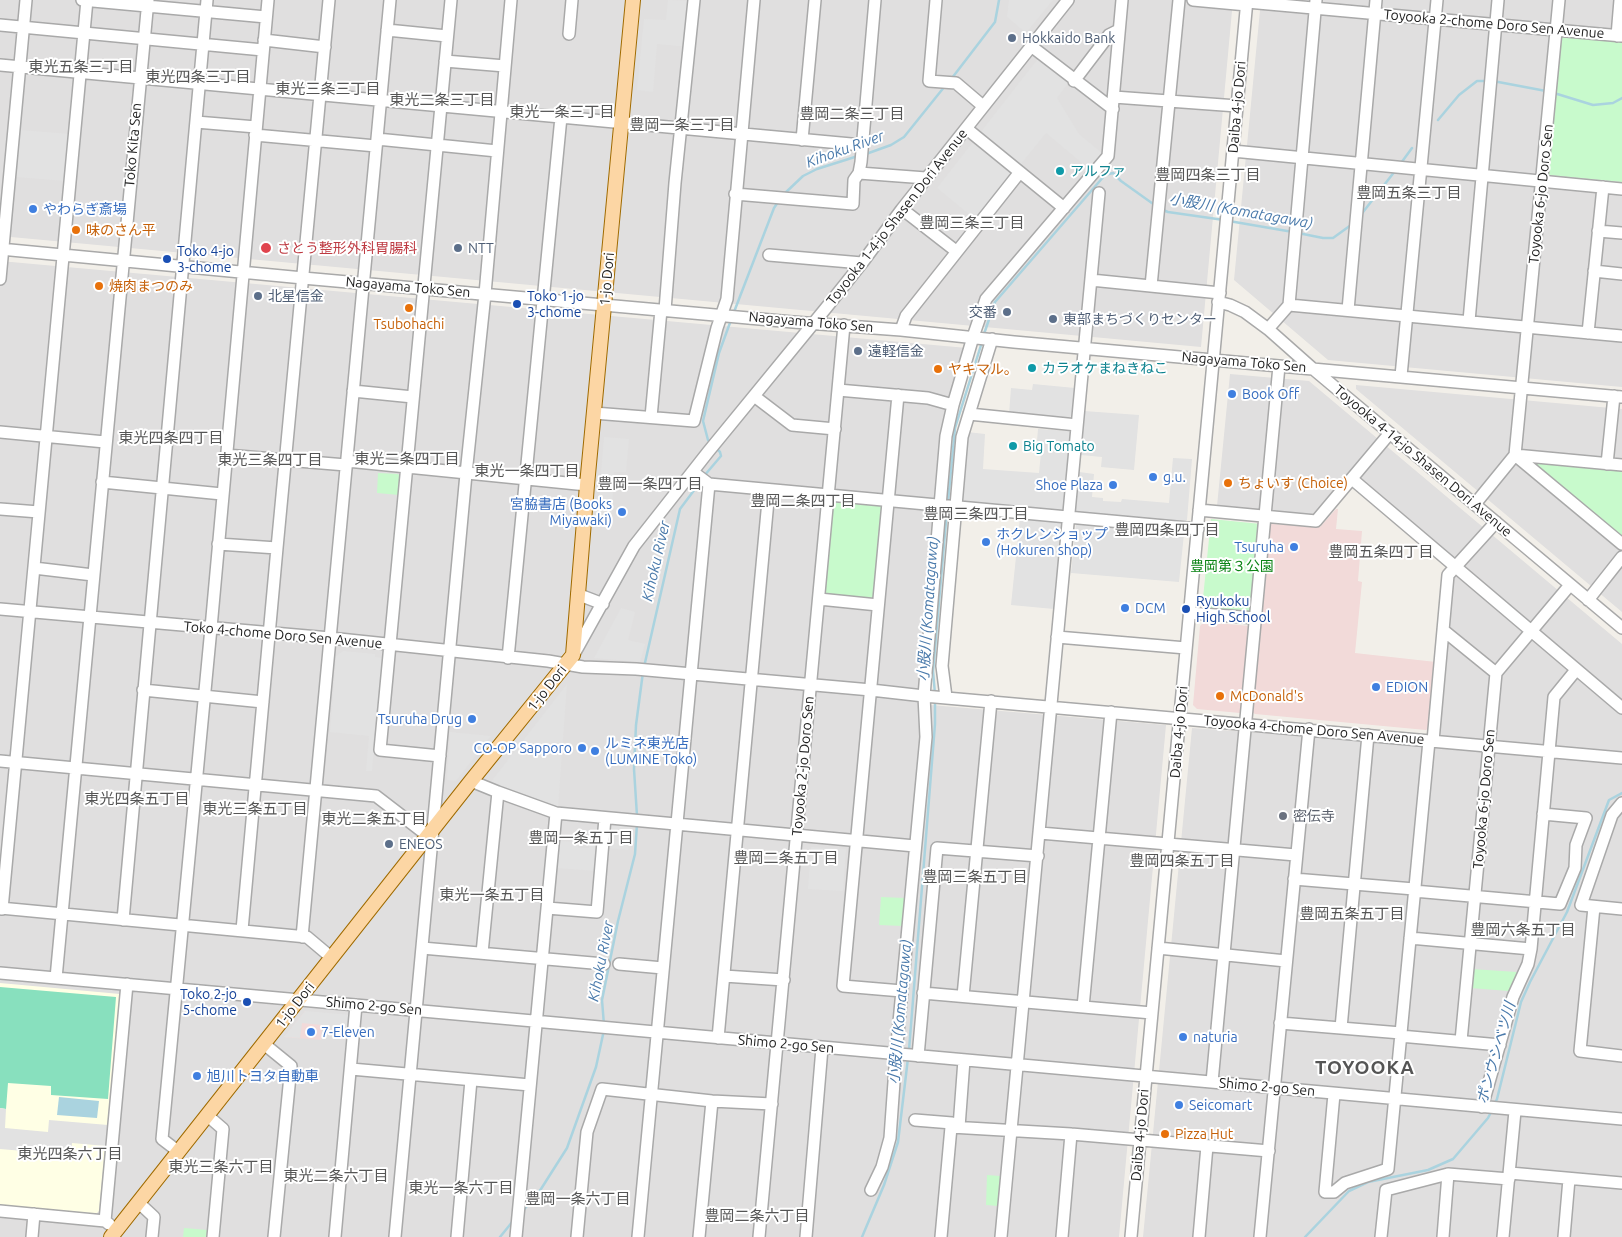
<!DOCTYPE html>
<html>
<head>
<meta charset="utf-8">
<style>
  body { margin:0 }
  canvas { display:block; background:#f2efe9 }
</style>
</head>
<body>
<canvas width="1622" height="1237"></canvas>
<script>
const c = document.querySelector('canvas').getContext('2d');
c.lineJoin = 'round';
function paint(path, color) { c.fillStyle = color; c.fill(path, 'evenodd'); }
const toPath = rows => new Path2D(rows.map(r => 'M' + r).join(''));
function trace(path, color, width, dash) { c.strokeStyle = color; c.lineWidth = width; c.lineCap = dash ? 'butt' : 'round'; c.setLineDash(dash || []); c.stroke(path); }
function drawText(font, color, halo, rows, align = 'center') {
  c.font = font + ' Ubuntu,"Noto Sans JP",sans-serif'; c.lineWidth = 4; c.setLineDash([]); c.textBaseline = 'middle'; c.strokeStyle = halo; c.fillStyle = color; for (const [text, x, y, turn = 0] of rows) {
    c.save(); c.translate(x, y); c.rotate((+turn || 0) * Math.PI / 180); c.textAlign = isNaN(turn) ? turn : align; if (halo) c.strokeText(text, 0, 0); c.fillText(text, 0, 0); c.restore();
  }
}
paint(toPath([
  [0,0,1233,0,1201,347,0,236],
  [1261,0,1622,0,1622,387,1328,360,1234,280],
  [0,261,967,348,947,416,919,704,1166,725,1119,1237,0,1237],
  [1230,374,1309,381,1622,644,1622,1237,1143,1237,1192,728,1422,744,1437,730,1454,562,1352,475,1314,516,1217,506],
  [1356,385,1622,409,1622,612,1356,389]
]), '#e0dfdf');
paint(toPath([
  [1336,509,1338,509,1336,529,1362,531,1358,581,1362,582,1355,653,1436,662,1430,727,1426,730,1255,714,1252,712,1242,710,1240,713,1197,709,1193,705,1200,626,1204,622,1261,627,1270,525,1272,524,1320,527],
  [305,1011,350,1032,322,1029,321,1040,284,1037]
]), '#f2dad9');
paint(toPath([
  [0,983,120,994,99,1211,95,1215,0,1207]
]), '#ffffe5');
paint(toPath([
  [1561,37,1622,42,1622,182,1549,175],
  [1536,460,1622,468,1622,538,1535,465],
  [378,473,398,474,401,477,399,495,377,493],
  [832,502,883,506,874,600,824,595],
  [1211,519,1261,524,1253,612,1202,608],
  [881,897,905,898,903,926,879,925],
  [1472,969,1517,972,1509,991,1470,988],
  [987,1175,1000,1176,998,1206,986,1205],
  [184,1228,208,1230,208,1237,183,1237]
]), '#c8facc');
paint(toPath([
  [0,987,116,997,108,1099,51,1095,51,1086,8,1083,6,1109,0,1108]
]), '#88e0be');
paint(toPath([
  [668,0,692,1,689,47,657,44,653,92,637,90,644,19,666,20],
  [1009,0,1053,0,1026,33,1007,17],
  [1040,56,1070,81,1057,98,1079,134,1102,153,1089,169,1046,133,976,220,937,188],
  [20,130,70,134,66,181,16,177],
  [1033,384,1075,388,1073,415,1067,419,1009,414,1011,388,1032,390],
  [1084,411,1139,415,1134,470,1101,467,1102,457,1081,455],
  [1038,429,1071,431,1065,511,962,504,967,432,985,434,983,469,1039,473,1042,442,1037,441],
  [604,437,629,439,626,472,614,472,611,524,597,523],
  [1173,458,1192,459,1187,520,1180,524,1075,515,1079,472,1094,474,1092,497,1103,498,1103,501,1121,502,1122,499,1169,503],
  [1020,518,1063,523,1054,609,1011,605],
  [1076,524,1184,534,1179,582,1071,573],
  [621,608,635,612,628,640,645,644,640,662,594,658],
  [343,651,375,654,375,657,382,658,372,771,366,771,369,736,330,732,336,656],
  [567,684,558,808,490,783],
  [450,732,491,736,456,781,447,780],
  [609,824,630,826,628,850,607,848],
  [558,841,578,842,578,848,589,848,590,841,599,841,597,871,556,868],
  [811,847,846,849,843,891,808,889],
  [305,1011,351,1015,350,1032,322,1029,322,1025,302,1023,300,1038,284,1037],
  [0,1108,6,1109,5,1128,48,1132,49,1120,108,1125,106,1146,72,1143,71,1155,0,1149]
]), '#e2e2e2');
paint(toPath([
  [59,1097,99,1101,97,1118,57,1115]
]), '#aad3df');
trace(toPath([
  [952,78,995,22,999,0],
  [1493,81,1546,91],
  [1554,93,1593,105,1613,103,1622,98],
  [1438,120,1459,95,1477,81,1487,81],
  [866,154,891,145,904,137,945,86],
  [1401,163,1412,148],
  [783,195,803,176,817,169,858,156],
  [1163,210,1168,212,1224,220],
  [1360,216,1395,171],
  [1229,221,1293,232],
  [1298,233,1323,238,1333,238,1351,225],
  [734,312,774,208,778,202],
  [984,334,995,302,1105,175,1113,173,1121,181,1156,206],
  [711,443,708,440,703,421,719,353,731,320],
  [704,476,721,456,720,452,715,447],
  [948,502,955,428,982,342],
  [644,667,680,509,701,481],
  [935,694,933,671,947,510],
  [637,816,634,769,636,725,643,672],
  [604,1025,602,1000,618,921,635,854,637,824],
  [909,1050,935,724,935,699],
  [1494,1105,1497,1099,1521,1002,1530,982,1567,912,1609,800,1622,793],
  [522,1212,541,1189,567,1148,596,1067,604,1030],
  [500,1237,513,1221],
  [862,1237,884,1185,898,1142,908,1058],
  [1305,1237,1349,1191,1368,1182,1428,1170,1453,1159,1488,1118,1492,1110]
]), '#aad3df', 2.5);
const minor = toPath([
  [82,0,266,17],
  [936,0,929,81,956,83,983,106],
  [1193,0,1247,5],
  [1247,2,1622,36],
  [0,25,263,50],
  [387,30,447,36],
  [569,34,572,0],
  [1617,36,1620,0],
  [264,40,325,47],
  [1031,46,1113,109],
  [445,61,505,66],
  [0,65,862,145],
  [1074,81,1109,35,1119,30],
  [1114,97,1237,106],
  [196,122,256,127],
  [967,129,1064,208],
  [255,135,376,146],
  [377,139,497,151],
  [802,140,815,0],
  [1233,151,1622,189],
  [859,173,926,178],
  [735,194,853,204,854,180,859,173,861,162,875,0],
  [902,209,956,251],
  [1598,231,1622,233],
  [0,249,303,278,793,322,901,330,1014,342,1622,397],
  [769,255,862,263],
  [1594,271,1622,274],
  [0,279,26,0],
  [1091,280,1220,293],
  [1151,286,1179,0],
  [1218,302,1230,305,1245,312,1268,329,1312,368,1622,628],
  [1289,305,1622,336],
  [665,310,675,183,694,0],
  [1348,310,1376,0],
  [1469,321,1498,0],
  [1268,329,1289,305,1316,0],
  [901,330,906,316,1020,172],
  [1588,333,1603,187],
  [1401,376,1437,0],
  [838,390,928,398,953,405],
  [353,391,413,397],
  [898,395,843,986,902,991],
  [754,396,792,425,835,429],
  [594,413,694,421,717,328,727,299,754,0],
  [969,414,1077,425],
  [651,417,661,310],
  [0,432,105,442],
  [226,455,346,465],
  [1515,455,1622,544],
  [1515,455,1622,465],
  [347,461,587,485],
  [1607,464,1614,396],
  [693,472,709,484,1198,529],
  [1352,479,1622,708],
  [102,482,222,494],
  [1475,504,1515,455,1559,0],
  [0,509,39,512],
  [1199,510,1316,521,1390,433],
  [218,544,277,548],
  [34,568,93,575],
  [577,594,603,604],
  [819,599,878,605],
  [1588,600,1622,557],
  [0,609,330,638,548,661,583,667,636,669,871,690,924,696,1622,758],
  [1190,613,1256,618],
  [1443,630,1496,673],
  [1057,637,1186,648],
  [574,654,634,546,708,452,826,308,862,263,902,209,1068,0],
  [508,658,561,117],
  [143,690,263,702],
  [946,697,942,666,962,437,992,339],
  [1433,741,1448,575,1496,522],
  [440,756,380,750,451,0],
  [0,761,376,796,428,836],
  [471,781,498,792,556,813,915,846],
  [1622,803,1612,815,1581,905,1622,909],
  [1040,833,1296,855],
  [1294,879,1414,889],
  [1414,891,1560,904,1575,868,1576,845,1586,818,1543,814],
  [1594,907,1580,1051,1622,1056],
  [0,908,307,937,332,958],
  [547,908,597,912,605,818],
  [2,909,87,0],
  [123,920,207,0],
  [242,930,277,548,329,0],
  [302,937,390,0],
  [1410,938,1531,949],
  [422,948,604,964],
  [1158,948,1286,961],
  [482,953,498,792],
  [619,964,663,968],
  [0,973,1622,1119],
  [724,976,784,980],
  [56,978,148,0],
  [923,993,1152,1013],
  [963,996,991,701],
  [1083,1007,1111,712],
  [1280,1023,1401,1033],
  [1341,1028,1368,735],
  [1400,1036,1500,1045],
  [718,1038,769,490],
  [1461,1041,1496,673,1570,585],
  [264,1044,291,1066,274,1237],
  [918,1056,937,848,1038,856],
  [351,1069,530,1085],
  [1212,1082,1279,366],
  [1334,1094,1325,1192,1334,1192,1345,1183,1388,1169,1429,741],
  [1482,1107,1513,997,1528,964,1531,949,1554,697,1576,670],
  [208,1116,223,1129,213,1237],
  [915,1120,952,1123,951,1127,1071,1134,1269,1151],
  [959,1127,964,1060],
  [179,1152,162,1139,211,628,268,0],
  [1510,1173,1622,1183],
  [871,1190,882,1167,890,1138,896,1054,926,737,924,696,940,506,946,436,953,405,973,337,986,299,1108,156,1122,0],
  [139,1203,154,1217,152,1237],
  [0,1211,105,1221,109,1224],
  [105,1221,127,984],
  [32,1237,34,1214],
  [335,1237,356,1005],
  [395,1237,466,474,485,294,511,0],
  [457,1237,471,1080],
  [516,1237,556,813],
  [577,1237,587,1132,602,1089,712,1101,772,1104],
  [638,1237,709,484],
  [699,1237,712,1101],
  [759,1237,844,325],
  [806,1237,822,1048],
  [941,1237,951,1127],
  [1001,1237,1099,193],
  [1062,1237,1071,1134],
  [1131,1237,1247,0],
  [1199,1237,1207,1146],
  [1260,1237,1309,729],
  [1381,1237,1386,1190,1448,1174,1509,1179],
  [1443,1237,1448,1174],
  [1503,1237,1515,1111],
  [1564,1237,1569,1179]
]);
const major = toPath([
  [111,1237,471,781,573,655,587,485,633,0]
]);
trace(minor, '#a9a9a9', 14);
trace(major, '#a06b00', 16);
trace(minor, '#fff', 11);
trace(major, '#fcd6a4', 14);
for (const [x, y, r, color] of [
  [1012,38,5,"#5c6f8a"],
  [1060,171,5,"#0f9aa8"],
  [33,209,5,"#3f7fe0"],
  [76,230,5,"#e8710a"],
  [266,248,6,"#e0444e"],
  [458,248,5,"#5c6f8a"],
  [167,259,5,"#1a4fb4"],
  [99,286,5,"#e8710a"],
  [258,296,5,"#5c6f8a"],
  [517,304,5,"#1a4fb4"],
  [409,308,5,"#e8710a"],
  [1007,312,5,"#5c6f8a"],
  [1053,319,5,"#5c6f8a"],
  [858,351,5,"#5c6f8a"],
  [1032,368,5,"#0f9aa8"],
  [938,369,5,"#e8710a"],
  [1232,394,5,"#3f7fe0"],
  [1013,446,5,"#0f9aa8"],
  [1153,477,5,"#3f7fe0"],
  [1228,483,5,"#e8710a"],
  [1113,485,5,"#3f7fe0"],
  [622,512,5,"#3f7fe0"],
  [986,542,5,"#3f7fe0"],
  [1294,547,5,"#3f7fe0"],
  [1125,608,5,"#3f7fe0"],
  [1186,609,5,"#1a4fb4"],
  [1376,687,5,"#3f7fe0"],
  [1220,696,5,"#e8710a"],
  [472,719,5,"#3f7fe0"],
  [582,748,5,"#3f7fe0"],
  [595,751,5,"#3f7fe0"],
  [1283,816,5,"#6b7280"],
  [389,844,5,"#5c6f8a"],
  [247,1002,5,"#1a4fb4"],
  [311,1032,5,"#3f7fe0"],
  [1183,1037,5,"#3f7fe0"],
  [197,1076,5,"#3f7fe0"],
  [1179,1105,5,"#3f7fe0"],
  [1165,1134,5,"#e8710a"]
]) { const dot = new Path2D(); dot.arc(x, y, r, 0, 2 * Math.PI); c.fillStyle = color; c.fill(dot); trace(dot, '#fff', 2); }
drawText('14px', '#222', '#fff', [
  ["Toyooka 2-chome Doro Sen Avenue",1494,24,5],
  ["Daiba 4-jo Dori",1237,107,-85],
  ["Toko Kita Sen",133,145,-85],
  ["Toyooka 6-jo Doro Sen",1541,194,-84],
  ["Toyooka 1-4-jo Shasen Dori Avenue",897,217,-52],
  ["1-jo Dori",607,279,-85],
  ["Nagayama Toko Sen",408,287,5],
  ["Nagayama Toko Sen",811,322,5],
  ["Nagayama Toko Sen",1244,362,5],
  ["Toyooka 4-14-jo Shasen Dori Avenue",1423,461,40],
  ["Toko 4-chome Doro Sen Avenue",283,635,5],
  ["1-jo Dori",547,688,-52],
  ["Toyooka 4-chome Doro Sen Avenue",1314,730,5],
  ["Daiba 4-jo Dori",1179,732,-85],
  ["Toyooka 2-jo Doro Sen",803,766,-85],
  ["Toyooka 6-jo Doro Sen",1484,799,-85],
  ["1-jo Dori",295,1005,-52],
  ["Shimo 2-go Sen",374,1006,5],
  ["Shimo 2-go Sen",786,1044,5],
  ["Shimo 2-go Sen",1267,1087,5],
  ["Daiba 4-jo Dori",1140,1135,-85]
]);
drawText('14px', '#4e5e75', '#fff', [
  ["Hokkaido Bank",1022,38],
  ["NTT",468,248],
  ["北星信金",268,296],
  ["交番",997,312,"right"],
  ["東部まちづくりセンター",1063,319],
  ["遠軽信金",868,351],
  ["ENEOS",399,844]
], 'left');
drawText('14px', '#0d838f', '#fff', [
  ["アルファ",1070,171],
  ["カラオケまねきねこ",1042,368],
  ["Big Tomato",1023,446]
], 'left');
drawText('14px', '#366cbe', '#fff', [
  ["やわらぎ斎場",43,209],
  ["Book Off",1242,394],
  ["g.u.",1163,477],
  ["Shoe Plaza",1103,485,"right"],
  ["宮脇書店 (Books",612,504,"right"],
  ["Miyawaki)",612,520,"right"],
  ["ホクレンショップ",996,534],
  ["(Hokuren shop)",996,550],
  ["Tsuruha",1284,547,"right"],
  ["DCM",1135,608],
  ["EDION",1386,687],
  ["Tsuruha Drug",462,719,"right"],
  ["ルミネ東光店",605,743],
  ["(LUMINE Toko)",605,759],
  ["CO-OP Sapporo",572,748,"right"],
  ["7-Eleven",321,1032],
  ["naturia",1193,1037],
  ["旭川トヨタ自動車",207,1076],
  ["Seicomart",1189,1105]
], 'left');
drawText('14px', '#c56008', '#fff', [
  ["味のさん平",86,230],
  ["焼肉まつのみ",109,286],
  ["Tsubohachi",409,324,"center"],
  ["ヤキマル。",948,369],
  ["ちょいす (Choice)",1238,483],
  ["McDonald's",1230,696],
  ["Pizza Hut",1175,1134]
], 'left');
drawText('14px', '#be3a42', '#fff', [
  ["さとう整形外科胃腸科",277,248]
], 'left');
drawText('14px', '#164399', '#fff', [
  ["Toko 4-jo",177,251],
  ["3-chome",177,267],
  ["Toko 1-jo",527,296],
  ["3-chome",527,312],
  ["Ryukoku",1196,601],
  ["High School",1196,617],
  ["Toko 2-jo",237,994,"right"],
  ["5-chome",237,1010,"right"]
], 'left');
drawText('14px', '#0c8416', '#fff', [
  ["豊岡第３公園",1232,566]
]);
drawText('14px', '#5b616d', '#fff', [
  ["密伝寺",1293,816]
], 'left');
drawText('15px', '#555', '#fff', [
  ["東光五条三丁目",81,67],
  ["東光四条三丁目",198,77],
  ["東光三条三丁目",328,89],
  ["東光二条三丁目",442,100],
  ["東光一条三丁目",562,112],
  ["豊岡二条三丁目",852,114],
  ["豊岡一条三丁目",682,125],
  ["豊岡四条三丁目",1208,175],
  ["豊岡五条三丁目",1409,193],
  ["豊岡三条三丁目",972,223],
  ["東光四条四丁目",171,438],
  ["東光二条四丁目",407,459],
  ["東光三条四丁目",270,460],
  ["東光一条四丁目",527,471],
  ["豊岡一条四丁目",650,484],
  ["豊岡二条四丁目",803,501],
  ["豊岡三条四丁目",976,514],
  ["豊岡四条四丁目",1167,530],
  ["豊岡五条四丁目",1381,552],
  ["東光四条五丁目",137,799],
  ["東光三条五丁目",255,809],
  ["東光二条五丁目",374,819],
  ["豊岡一条五丁目",581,838],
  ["豊岡二条五丁目",786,858],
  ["豊岡四条五丁目",1182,861],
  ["豊岡三条五丁目",975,877],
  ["東光一条五丁目",492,895],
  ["豊岡五条五丁目",1352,914],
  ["豊岡六条五丁目",1523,930],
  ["東光四条六丁目",70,1154],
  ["東光三条六丁目",221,1167],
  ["東光二条六丁目",336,1176],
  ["東光一条六丁目",461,1188],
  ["豊岡一条六丁目",578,1199],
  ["豊岡二条六丁目",757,1216]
]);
drawText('italic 15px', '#4a7aab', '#fff', [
  ["Kihoku River",845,149,-20],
  ["小股川 (Komatagawa)",1241,211,10],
  ["Kihoku River",656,561,-77],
  ["小股川 (Komatagawa)",928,609,-86],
  ["Kihoku River",601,961,-79],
  ["小股川 (Komatagawa)",900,1012,-85],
  ["ポンウシベツ川",1496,1053,-74]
]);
c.letterSpacing = '1px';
drawText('bold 19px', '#555', '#fff', [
  ["TOYOOKA",1365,1068]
]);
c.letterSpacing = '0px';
</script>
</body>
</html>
